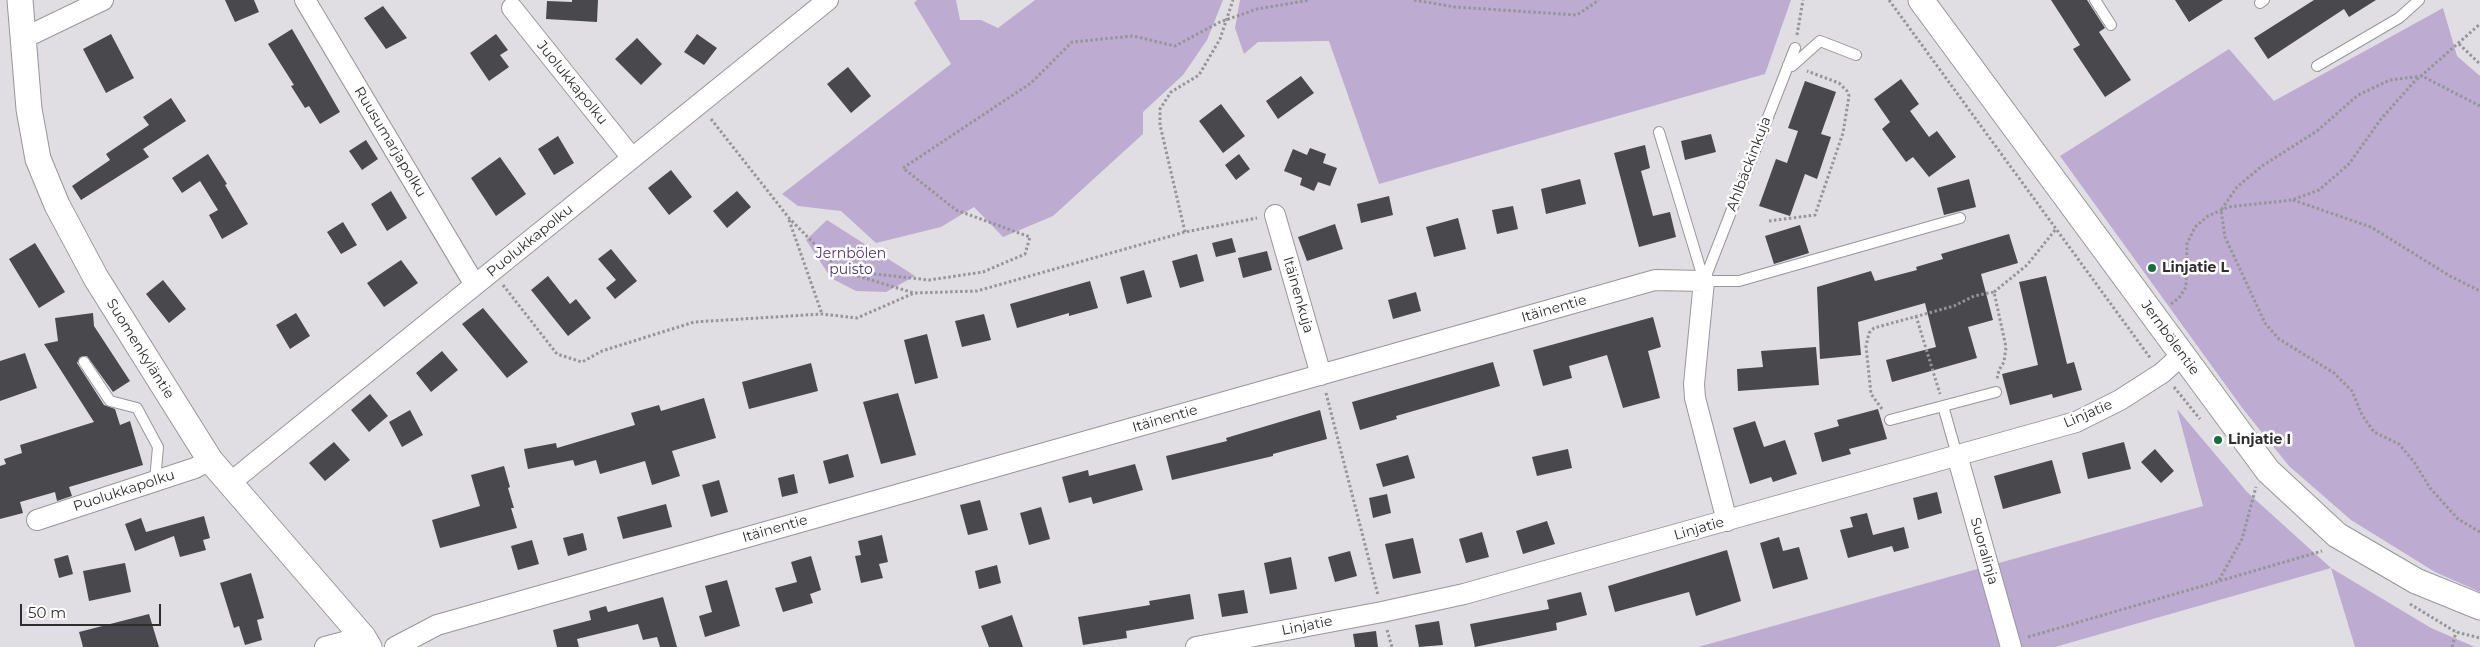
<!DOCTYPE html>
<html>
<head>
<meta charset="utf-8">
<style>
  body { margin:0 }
  #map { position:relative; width:2480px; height:647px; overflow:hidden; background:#e0dee2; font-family:Montserrat,sans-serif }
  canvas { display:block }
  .scale { position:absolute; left:20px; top:604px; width:141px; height:22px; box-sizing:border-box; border:2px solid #2e2e2f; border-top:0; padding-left:6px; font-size:15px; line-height:18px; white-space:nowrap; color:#2e2e2f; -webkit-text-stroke:4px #fff; paint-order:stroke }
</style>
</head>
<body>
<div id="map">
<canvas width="2480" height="647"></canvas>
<div class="scale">50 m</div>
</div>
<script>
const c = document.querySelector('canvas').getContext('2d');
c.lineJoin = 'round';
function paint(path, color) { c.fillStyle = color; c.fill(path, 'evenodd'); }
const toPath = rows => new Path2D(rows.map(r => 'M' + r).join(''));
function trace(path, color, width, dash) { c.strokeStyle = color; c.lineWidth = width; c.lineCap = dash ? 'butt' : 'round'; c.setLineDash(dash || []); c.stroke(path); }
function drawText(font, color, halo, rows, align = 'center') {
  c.font = font + ' Montserrat,sans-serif'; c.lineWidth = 5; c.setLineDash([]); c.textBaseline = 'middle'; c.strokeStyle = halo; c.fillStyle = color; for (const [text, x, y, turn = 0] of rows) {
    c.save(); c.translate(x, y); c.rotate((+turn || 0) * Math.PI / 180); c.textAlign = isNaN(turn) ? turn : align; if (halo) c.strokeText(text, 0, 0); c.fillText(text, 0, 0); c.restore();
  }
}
paint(toPath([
  [917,0,956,0,960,20,981,20,998,28,1035,0,1223,0,1207,40,1183,75,1143,112,1143,134,1053,216,1003,237,974,207,941,227,876,243,841,211,798,206,782,194,951,64,914,3],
  [1240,0,1791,0,1765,74,1379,184,1329,41,1258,42,1244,54,1235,28],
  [2443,8,2457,56,2480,76,2480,592,2435,572,2351,520,2289,466,2243,409,2060,156,2229,49,2274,101],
  [827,220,915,276,886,292,856,291,831,278,806,240],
  [2177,409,2247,492,2331,568,2431,628,2475,647,2355,647,2331,568,2055,647,1698,647,2203,506]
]), '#bdabd2');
paint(toPath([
  [225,0,254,0,259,12,235,22],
  [572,0,598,0,597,22,546,19,547,1,572,2],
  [2051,0,2087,0,2105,28,2099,32,2131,80,2105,97,2073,49,2080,45],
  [2175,0,2223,0,2189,22],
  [2314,0,2376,0,2349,17,2344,9,2268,59,2254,38],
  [383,6,407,38,386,49,364,18],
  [292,29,340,112,320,124,309,106,305,108,291,86,294,85,268,44],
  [111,34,134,78,106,93,83,49],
  [496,34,508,50,500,55,509,67,489,81,470,53],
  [697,34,717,48,704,65,684,52],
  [637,38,662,64,641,85,615,59],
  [848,67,871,96,851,113,827,84],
  [1301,76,1314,93,1278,119,1266,101],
  [1901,79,1919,104,1910,111,1929,137,1937,131,1956,157,1929,177,1913,157,1906,162,1882,129,1890,122,1874,99],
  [1805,81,1836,92,1821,134,1831,137,1817,179,1805,174,1790,216,1759,206,1776,159,1787,163,1798,131,1788,128],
  [171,98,186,121,143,149,149,157,81,200,72,186,110,160,106,154,149,125,143,117],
  [1221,104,1245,136,1223,153,1199,121],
  [1711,134,1716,152,1685,160,1681,141],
  [558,136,574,163,554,175,538,149],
  [366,140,378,159,362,170,349,151],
  [1645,145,1650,168,1641,171,1653,216,1670,212,1676,237,1639,247,1614,153],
  [1310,148,1326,154,1323,163,1337,168,1330,186,1318,182,1314,191,1300,185,1302,178,1284,171,1293,149,1307,155],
  [208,154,227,184,225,185,248,224,222,239,209,215,218,210,200,181,182,193,172,178],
  [1239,154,1250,169,1236,180,1225,165],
  [500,157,526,194,496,216,471,178],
  [671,170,692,197,669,215,648,188],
  [1580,179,1586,204,1546,214,1541,189],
  [1969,179,1976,207,1944,215,1937,188],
  [391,191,407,218,387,231,371,204],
  [737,191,751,207,727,228,713,211],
  [1389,196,1393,215,1361,223,1357,204],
  [1513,206,1518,229,1497,234,1492,210],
  [1458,218,1466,249,1434,257,1426,227],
  [343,222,357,245,341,254,327,232],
  [1335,224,1343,249,1307,261,1298,237],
  [1800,225,1809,253,1774,264,1765,236],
  [2009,234,2018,263,1981,274,1993,320,1968,327,1977,358,1892,382,1886,360,1936,347,1925,303,1858,322,1861,355,1820,359,1817,287,1871,271,1875,281,1917,270,1916,267,1943,259,1941,254],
  [1232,238,1236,252,1216,257,1212,243],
  [35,243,65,292,39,308,9,259],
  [611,249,637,281,615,299,606,288,616,280,598,259],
  [1267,251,1272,270,1243,278,1238,258],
  [1197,254,1204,281,1180,288,1172,261],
  [401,260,418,283,384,307,367,283],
  [1144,270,1152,297,1127,304,1120,277],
  [548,276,570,304,576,299,591,318,568,336,531,290],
  [2046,276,2067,364,2074,362,2082,390,2053,398,2052,394,2010,405,2002,374,2038,365,2019,282],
  [163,280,186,309,169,323,146,294],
  [1090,281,1098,308,1069,316,1069,313,1017,328,1010,304],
  [1416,292,1421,311,1393,319,1388,300],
  [483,308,528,362,507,378,462,324],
  [93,313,94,326,130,381,113,392,87,356,80,357,77,363,104,405,115,409,120,425,130,421,143,465,69,487,72,496,57,501,55,492,20,502,23,513,0,519,0,466,6,464,4,459,22,453,20,445,94,422,44,344,58,341,55,318],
  [296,313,310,336,290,349,276,325],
  [984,314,991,340,962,347,955,321],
  [1653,317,1661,347,1648,351,1660,398,1623,408,1607,355,1569,366,1572,378,1543,386,1533,350],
  [927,334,938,378,915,384,904,340],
  [1816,347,1819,385,1738,391,1737,369,1763,367,1761,351],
  [442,351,458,370,431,392,416,373],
  [25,353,37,388,0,401,0,361],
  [1493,362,1500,386,1396,416,1397,419,1360,430,1352,402],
  [811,363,818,391,749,409,742,382],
  [898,393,916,455,881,464,863,402],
  [370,394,388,416,369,432,351,410],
  [704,398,716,438,672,451,680,476,652,485,645,461,600,474,596,460,575,466,573,460,528,469,524,449,556,443,557,448,635,425,631,413,659,405,661,411],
  [1878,409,1887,439,1849,449,1851,454,1822,462,1814,433,1839,426,1837,420],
  [410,410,423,435,402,447,389,422],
  [1320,410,1327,439,1273,454,1273,456,1172,480,1166,456,1227,441,1226,438],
  [1755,421,1764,447,1785,440,1797,474,1773,482,1771,477,1750,484,1733,428],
  [334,442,350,460,325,481,309,463],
  [2124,442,2131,469,2088,479,2082,453],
  [1568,449,1572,468,1537,476,1532,457],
  [2155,449,2174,471,2161,483,2141,462],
  [848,454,854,477,829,484,823,461],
  [1408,455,1415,478,1383,487,1376,464],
  [2052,460,2061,493,2003,509,1994,476],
  [1135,464,1143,490,1093,504,1091,497,1069,503,1062,477,1088,470,1089,476],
  [504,466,510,487,508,488,514,508,511,508,517,528,440,548,432,520,480,506,471,475],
  [794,474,798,493,782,497,778,478],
  [719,480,728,512,711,517,702,485],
  [1937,492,1942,513,1918,520,1913,498],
  [1387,494,1391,513,1373,518,1369,498],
  [980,500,988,530,968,535,960,505],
  [666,504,672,527,623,539,617,517],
  [1041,507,1050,539,1029,545,1020,513],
  [1867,513,1873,535,1904,527,1909,548,1894,552,1892,546,1848,558,1840,530,1853,527,1850,517],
  [204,516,210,538,203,540,206,550,180,557,174,536,135,551,125,524,141,518,146,532],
  [1547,521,1555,544,1523,554,1516,531],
  [1482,532,1489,557,1466,563,1459,539],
  [583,533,587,550,568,556,563,538],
  [882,535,888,562,879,564,883,578,861,583,855,556,861,555,858,541],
  [1779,537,1783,551,1799,547,1808,579,1773,589,1760,543],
  [1413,538,1421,573,1393,579,1385,544],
  [532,540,539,564,518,570,511,546],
  [1727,550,1741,601,1696,616,1689,592,1615,612,1608,586],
  [1350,551,1357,576,1335,582,1328,557],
  [68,555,73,574,59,578,54,559],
  [811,556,821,590,810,594,813,603,783,612,775,588,797,582,791,562],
  [1291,557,1297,589,1270,594,1264,563],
  [125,563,131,592,89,601,83,571],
  [997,565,1001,583,979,589,975,571],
  [251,573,264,618,257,620,262,640,245,645,239,626,234,628,220,583],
  [727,580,740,626,705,637,699,616,712,612,705,586],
  [1244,590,1248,613,1222,617,1218,594],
  [1581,592,1587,615,1556,623,1557,630,1475,647,1470,624,1549,609,1547,600],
  [1190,594,1194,619,1126,631,1127,638,1083,645,1078,617,1150,605,1149,601],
  [663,597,677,647,660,647,657,637,643,640,638,624,577,639,579,647,557,647,553,630,591,620,589,611,606,606,608,612],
  [149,614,159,647,83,647,79,632],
  [1012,615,1023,647,989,647,981,626],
  [1439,621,1443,645,1419,647,1415,625],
  [1376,631,1378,647,1355,647,1353,634]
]), '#49484c');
const service = toPath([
  [2095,0,2111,25],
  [2260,3,2264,0],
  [1788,65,1792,66,1820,41,1856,55],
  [2317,66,2399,18,2419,0],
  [1659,132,1704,281],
  [1704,281,1739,281,1960,218],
  [1704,281,1795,48],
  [84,362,110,401,137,408,158,447,155,481],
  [1943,406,1957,455],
  [1890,420,1996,392]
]);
const minor = toPath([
  [305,0,475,285],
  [512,8,632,158],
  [22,39,103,0],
  [1275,215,1321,375],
  [1957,455,2011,647],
  [231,482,828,0],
  [37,520,195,468,210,460],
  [325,647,363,637],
  [395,647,437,625,1655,280,1704,281,1694,384,1695,398,1727,521],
  [1196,647,1382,612,1464,594,2076,422,2120,400,2162,373,2182,355]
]);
const tertiary = toPath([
  [20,0,29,109,38,159,57,205,96,278,210,460,363,637,369,647],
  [1921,0,2268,471,2337,535,2416,581,2480,607]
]);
trace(service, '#98969a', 12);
trace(minor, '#98969a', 22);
trace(tertiary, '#98969a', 27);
trace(toPath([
  [1414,0,1455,7,1577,15,1599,0],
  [1889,0,2151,359],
  [1797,35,1803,0],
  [2459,44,2480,64],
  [2480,106,2422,76,2390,80,2358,95,2317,131,2262,166,2237,187,2221,210,2225,237,2265,323,2279,339,2334,373,2352,391,2362,415,2374,432,2399,444,2414,462,2430,488,2458,519,2480,532],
  [711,119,789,218,840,270],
  [2293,200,2371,227,2450,276,2480,291],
  [789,220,822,314],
  [1769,221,1815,215,1843,133,1849,96,1847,91,1839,83,1807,71],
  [1185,232,1160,125,1160,109,1171,92,1199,75,1220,39,1233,0],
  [839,270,929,280,983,272,1025,254,1030,237,956,210,903,168,1031,83,1072,42,1133,36,1175,46,1220,22,1257,9,1310,0],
  [848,273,914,293],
  [503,285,557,354,582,362,602,351,694,322,822,314,857,318,914,293,977,291,1185,232,1257,218],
  [1994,292,2027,265,2056,229],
  [2171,304,2179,298,2186,287,2187,244,2195,227,2208,216,2228,207,2292,200,2319,190,2349,164,2381,119,2413,83,2480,24],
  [1916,316,1940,394],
  [2174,387,2200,419],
  [1326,393,1378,595],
  [1882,409,1871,394,1866,346,1869,333,1874,328,1954,306,1974,296,1994,292,2006,347,2004,362,1999,370,1997,379],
  [2219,580,2242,539,2256,487],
  [2410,604,2456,632,2480,638],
  [1387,630,1392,647],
  [2028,637,2322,551],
  [2452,647,2456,632]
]), '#959497', 3, [2.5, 2.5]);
trace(service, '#fff', 10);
trace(minor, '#fff', 20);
trace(tertiary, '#fff', 25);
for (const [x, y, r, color] of [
  [2152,268,5,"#166e41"],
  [2218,440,5,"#166e41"]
]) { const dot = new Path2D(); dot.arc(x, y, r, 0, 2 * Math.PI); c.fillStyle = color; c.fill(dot); trace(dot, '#fff', 2); }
drawText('14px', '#2e2e2f', '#fff', [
  ["Juolukkapolku",572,83,51],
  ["Ruusumarjapolku",390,142,59],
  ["Ahlbäckinkuja",1749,164,-69],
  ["Puolukkapolku",530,241,-39],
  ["Itäinenkuja",1298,295,74],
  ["Itäinentie",1554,309,-16],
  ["Jernbölentie",2170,338,54],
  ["Suomenkyläntie",140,349,58],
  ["Linjatie",2088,414,-23],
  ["Itäinentie",1165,419,-16],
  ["Puolukkapolku",124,491,-18],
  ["Itäinentie",775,529,-16],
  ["Linjatie",1699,529,-16],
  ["Suoralinja",1984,551,74],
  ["Linjatie",1307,626,-11]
]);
drawText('14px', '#523470', '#fff', [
  ["Jernbölen",851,254],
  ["puisto",851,270]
]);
drawText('bold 14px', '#2e2e2f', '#fff', [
  ["Linjatie L",2162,268],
  ["Linjatie I",2228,440]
], 'left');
</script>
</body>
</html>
